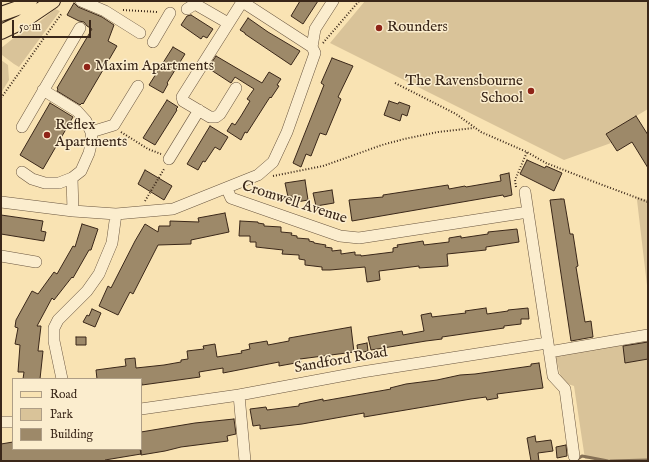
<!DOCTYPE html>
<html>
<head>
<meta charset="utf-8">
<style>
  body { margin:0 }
  #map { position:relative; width:649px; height:462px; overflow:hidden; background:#f9e3b3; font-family:"IM FELL English",serif }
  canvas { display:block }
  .frame { position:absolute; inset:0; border:2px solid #3a2719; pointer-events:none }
  .legend { position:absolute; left:12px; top:378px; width:130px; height:72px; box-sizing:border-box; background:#fbedce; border:1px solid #ae9e86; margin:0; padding:5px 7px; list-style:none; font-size:12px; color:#3a2719 }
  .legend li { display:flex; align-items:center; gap:8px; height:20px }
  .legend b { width:20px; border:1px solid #ae9e86 }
  .scale { position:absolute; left:12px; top:20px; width:79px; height:18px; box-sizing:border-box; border:2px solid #3a2719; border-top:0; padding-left:5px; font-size:12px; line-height:14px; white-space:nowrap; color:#3a2719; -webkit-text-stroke:3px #fbedce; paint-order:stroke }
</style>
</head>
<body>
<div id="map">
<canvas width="649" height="462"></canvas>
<div class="frame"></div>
<ul class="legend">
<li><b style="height:5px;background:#f9e3b3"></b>Road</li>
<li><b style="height:11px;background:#d9c399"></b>Park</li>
<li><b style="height:11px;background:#9d8969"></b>Building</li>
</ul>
<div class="scale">50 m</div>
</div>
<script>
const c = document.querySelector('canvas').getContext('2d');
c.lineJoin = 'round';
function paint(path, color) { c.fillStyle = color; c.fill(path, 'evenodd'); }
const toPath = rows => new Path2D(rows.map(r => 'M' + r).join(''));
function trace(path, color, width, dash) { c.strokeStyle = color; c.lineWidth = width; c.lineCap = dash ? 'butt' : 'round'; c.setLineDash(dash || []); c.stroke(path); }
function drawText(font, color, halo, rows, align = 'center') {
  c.font = font + ' "IM FELL English",serif'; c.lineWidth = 3; c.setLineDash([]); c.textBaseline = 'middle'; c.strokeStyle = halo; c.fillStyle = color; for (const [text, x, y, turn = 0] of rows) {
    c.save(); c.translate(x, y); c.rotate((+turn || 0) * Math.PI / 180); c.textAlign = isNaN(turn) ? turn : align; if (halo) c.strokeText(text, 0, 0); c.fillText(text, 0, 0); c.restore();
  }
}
paint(toPath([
  [365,1,648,1,648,109,606,134,611,143,564,160,330,43],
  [55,9,60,11,19,67,14,64,2,55,1,48,15,37,38,23],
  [1,60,8,65,9,80,1,93],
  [636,197,648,200,648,294,637,200],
  [648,337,648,461,585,459,574,386,562,382,555,354]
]), '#d9c399');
trace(toPath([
  [576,460,582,456,608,461],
  [610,461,648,460]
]), '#867156', 3);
const building = toPath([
  [300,1,318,1,303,24,291,16,300,1],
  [74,3,78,7,102,17,114,25,108,41,117,46,83,104,82,103,80,105,57,91,58,89,57,88,92,29,87,26,84,22,79,21,67,15,74,3],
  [191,15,213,29,207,38,203,36,201,39,181,25,187,16,191,15],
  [248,18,268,32,300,51,291,65,245,34,245,33,240,30,248,18],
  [173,47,185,54,167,83,168,84,163,93,149,85,173,47],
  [216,56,262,83,269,72,281,79,277,85,279,86,271,98,270,97,247,133,245,132,241,140,227,131,232,123,235,125,241,116,250,101,247,99,254,89,235,77,231,83,208,68,216,56],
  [332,58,353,66,338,97,341,99,326,135,320,133,311,156,306,154,301,167,293,163,324,85,321,83,332,58],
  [167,100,178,107,176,109,177,110,155,145,143,138,167,100],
  [389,101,398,104,399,102,410,106,407,116,402,114,400,121,384,115,389,101],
  [50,103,73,117,43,169,20,155,50,103],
  [636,116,648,135,648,168,632,142,617,151,606,134,636,116],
  [210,126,228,137,220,150,215,147,205,162,203,161,198,170,187,164,210,126],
  [527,160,545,168,546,166,562,173,554,191,520,174,527,160],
  [145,170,172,186,164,200,138,184,145,170],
  [509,173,512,195,504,197,503,195,352,221,349,200,383,197,383,195,448,185,449,189,465,186,466,187,501,181,500,175,509,173],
  [305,180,308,200,297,202,297,198,292,199,292,196,288,197,285,183,305,180],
  [332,190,334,203,316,206,313,193,332,190],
  [561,199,564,199,570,234,573,234,578,266,576,267,585,322,591,321,593,337,571,341,550,200,561,199],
  [225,213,229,232,191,240,191,244,158,245,133,294,130,292,118,315,99,306,108,286,111,288,135,241,145,224,158,232,159,226,170,226,170,221,199,222,198,218,225,213],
  [1,215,43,221,41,231,46,232,44,241,1,234,1,215],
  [240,221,258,222,258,223,264,224,264,226,281,227,281,232,292,233,291,235,297,236,297,238,309,239,309,241,314,242,314,243,326,245,325,247,332,248,332,251,341,250,341,254,355,252,355,255,361,255,361,256,393,252,393,248,398,247,397,245,423,241,424,245,449,242,449,238,461,236,461,238,488,234,488,232,517,229,519,242,486,247,486,250,447,254,448,266,419,268,419,266,379,271,380,280,367,282,365,267,330,270,322,270,322,267,305,265,305,260,299,259,299,255,282,254,283,250,256,247,256,242,250,242,250,236,239,236,240,221],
  [82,224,98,229,91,250,89,250,73,278,72,277,54,300,52,298,37,326,41,326,38,351,43,351,40,379,23,379,24,372,18,372,20,345,15,344,18,328,15,327,16,320,32,291,38,294,54,272,57,274,73,246,75,247,82,224],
  [486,308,487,314,508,311,508,310,528,308,529,319,521,319,521,324,504,326,504,328,442,337,442,339,426,341,371,350,368,337,402,331,403,335,424,331,421,315,431,313,432,317,466,313,465,311,486,308],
  [92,309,101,313,95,327,83,322,87,315,89,316,92,309],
  [351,327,354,352,300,359,301,362,279,366,279,362,223,373,223,368,199,372,200,377,142,385,141,379,97,379,96,370,126,366,125,359,135,358,136,368,164,365,181,362,181,360,188,359,187,351,204,349,203,346,215,344,217,357,242,353,241,351,250,349,249,344,267,341,268,345,289,341,289,338,351,327],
  [76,337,86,337,86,345,76,345,76,337],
  [648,342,648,359,625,363,623,346,648,342],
  [367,343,368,351,358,353,357,345,367,343],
  [539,363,543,388,497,394,498,398,487,400,486,397,471,399,364,417,364,413,302,424,260,429,260,425,253,426,250,409,266,407,267,410,299,406,299,404,323,399,323,401,391,389,390,388,406,384,437,380,460,375,475,374,531,366,531,364,539,363],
  [234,419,236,434,227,436,228,441,181,447,165,451,141,455,141,432,195,423,234,419],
  [535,436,536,442,551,440,553,451,538,453,539,461,531,461,527,438,535,436],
  [13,442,13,449,140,449,141,454,105,460,105,461,1,461,1,444,13,442],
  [566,445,567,456,557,458,556,447,566,445]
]);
paint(building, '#9d8969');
trace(building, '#3a2719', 1);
const minor = toPath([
  [81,1,105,11,140,33],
  [187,9,195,4,228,23],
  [153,42,170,13],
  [312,47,315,29,333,1],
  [236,88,220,114,216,117,210,117,183,101,182,97,242,2],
  [22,127,80,28],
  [91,132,114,125,138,86],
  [169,159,199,110],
  [22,172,32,179,45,183,59,183,72,178,81,171,89,153,92,140,91,132,86,121,77,111,43,90],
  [72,178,73,211],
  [227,189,231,198,340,236,359,238,528,212,553,376,565,389,574,456],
  [525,192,528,212],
  [1,202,73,211,116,214,173,209,258,175,273,162,287,132,315,53,312,47,241,1],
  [1,256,36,262],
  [549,352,648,335],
  [62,379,54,341,54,328,58,320,87,291,99,274,112,243,116,214],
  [239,395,245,461],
  [141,409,239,395,362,372,547,343],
  [1,422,13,422]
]);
const major = toPath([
  [1,14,18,8,30,1],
  [1,32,22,22,53,1]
]);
trace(minor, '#6a5640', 12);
trace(major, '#3a2719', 16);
trace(toPath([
  [123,10,158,12],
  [323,43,359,1],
  [395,83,456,114,481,132,527,152,546,163,592,181,648,202],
  [1,98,62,13],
  [121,132,148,149,161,154],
  [273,176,323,166,382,145,404,139,438,132,474,128],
  [516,187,515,180,527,152],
  [145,201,164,169]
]), '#3a2719', 2, [1, 2]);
trace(minor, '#fbedce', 11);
trace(major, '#f9e3b3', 14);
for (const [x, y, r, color] of [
  [379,28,4,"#8f2418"],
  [87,67,4,"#8f2418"],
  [531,91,4,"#8f2418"],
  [47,135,4,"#8f2418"]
]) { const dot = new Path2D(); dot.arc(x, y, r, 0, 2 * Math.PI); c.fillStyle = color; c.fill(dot); trace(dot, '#fbedce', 1.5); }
drawText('15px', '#3a2719', '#fbedce', [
  ["Rounders",387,28],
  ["Maxim Apartments",95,67],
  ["The Ravensbourne",523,82,"right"],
  ["School",523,99,"right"],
  ["Reflex",55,126],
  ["Apartments",55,143]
], 'left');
drawText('15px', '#3a2719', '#fbedce', [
  ["Cromwell Avenue",294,203,18],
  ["Sandford Road",341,361,-10]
]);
</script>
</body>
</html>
